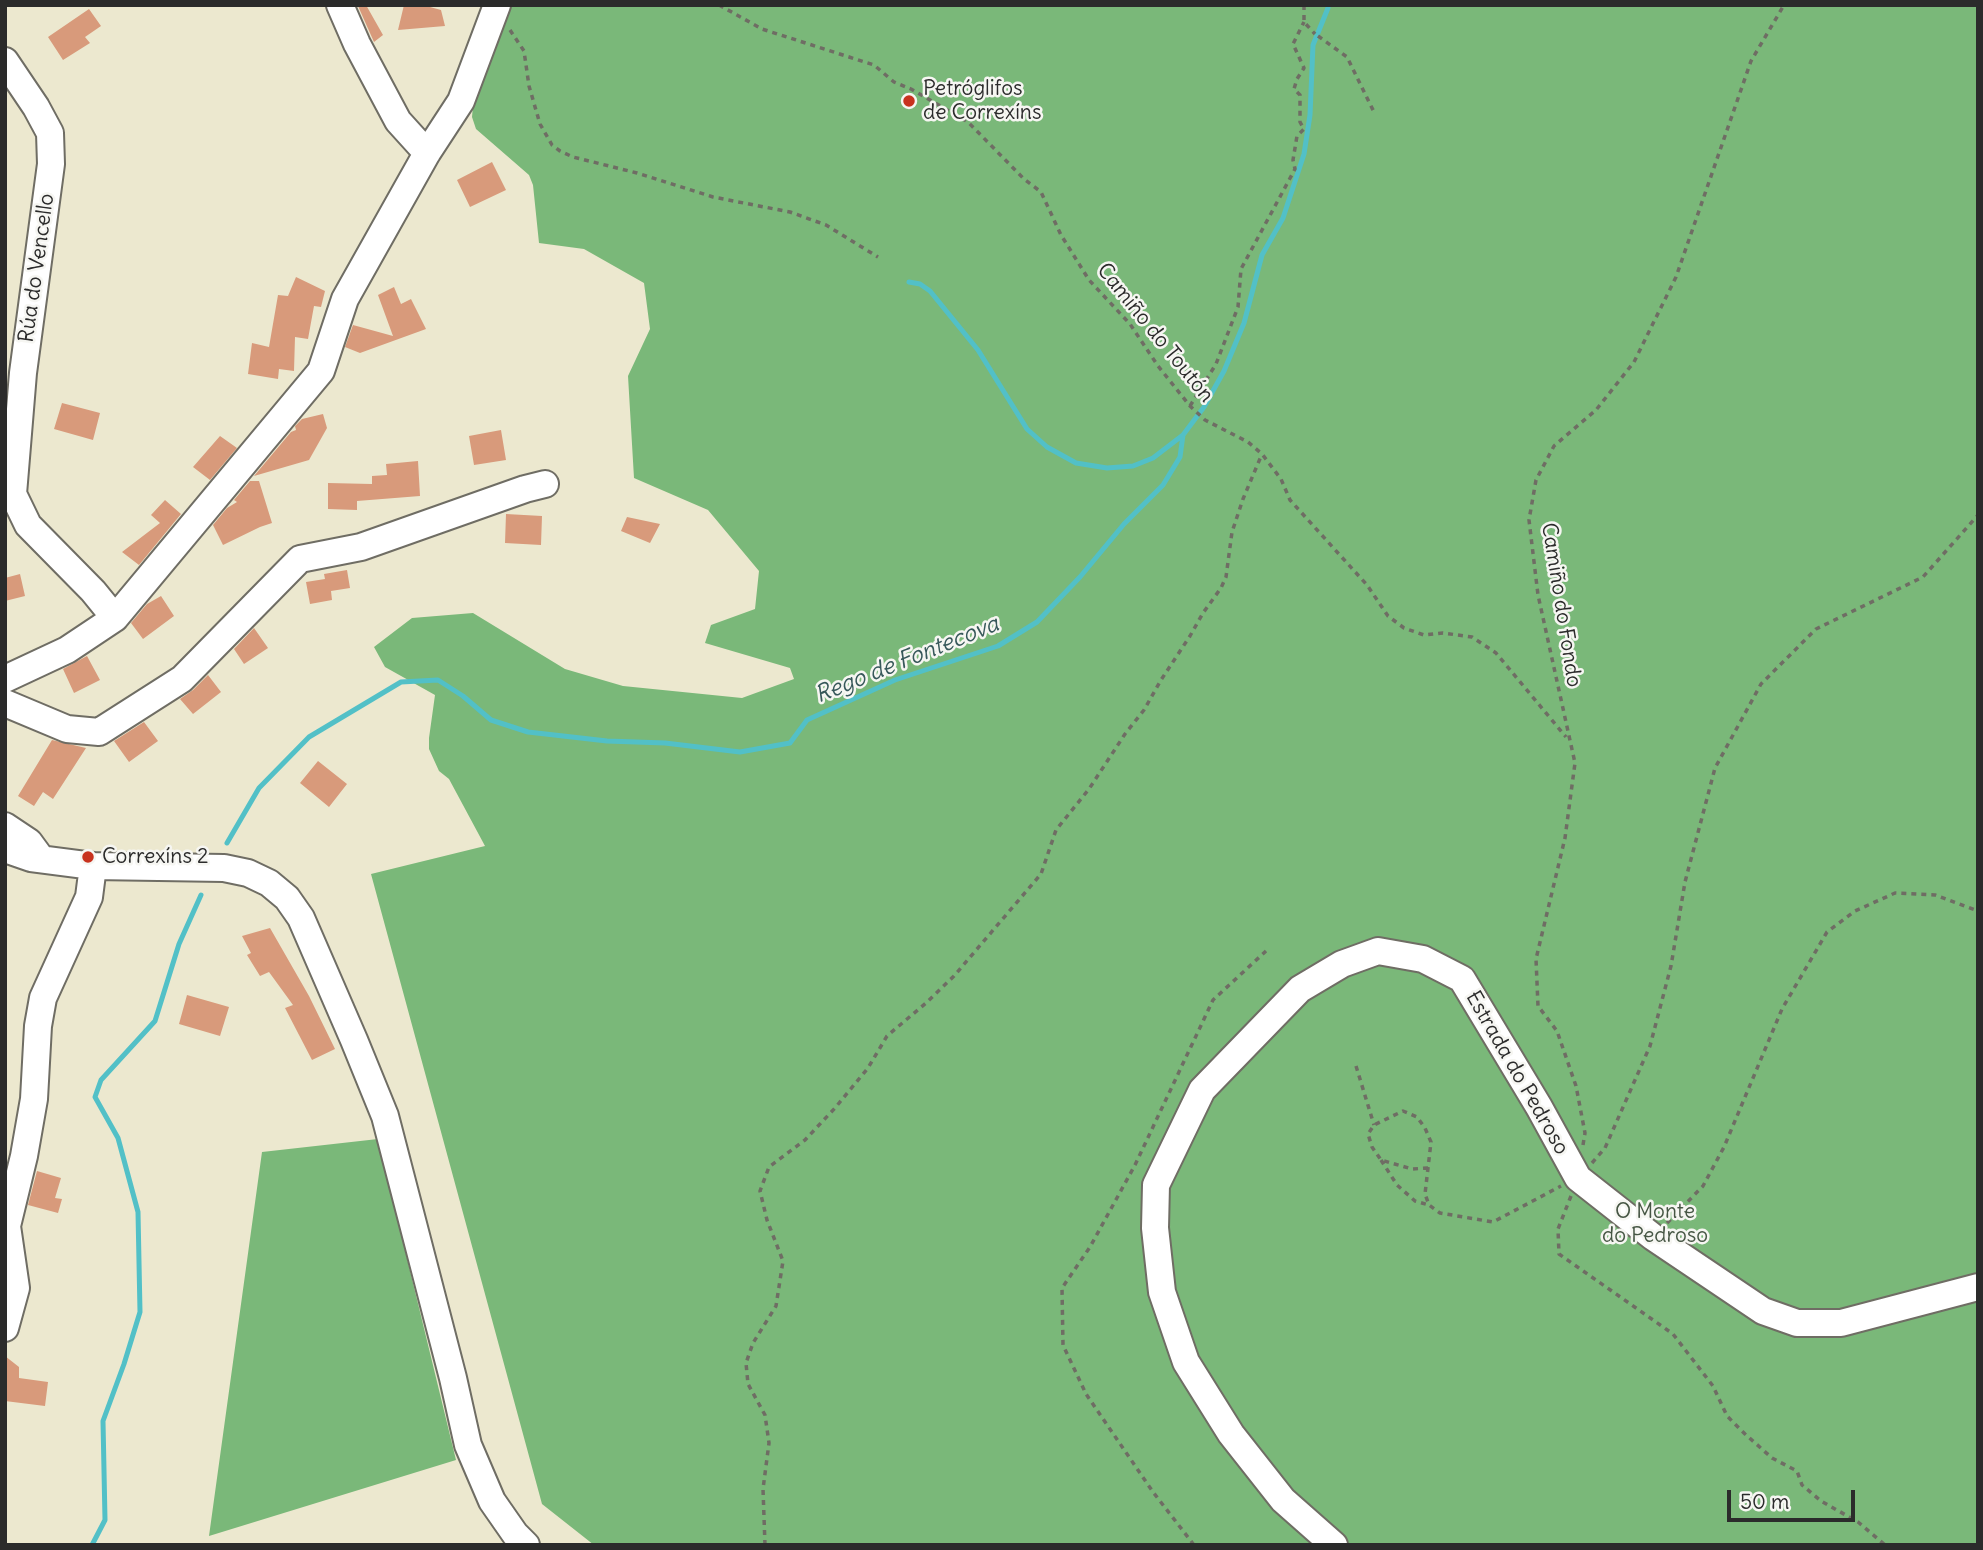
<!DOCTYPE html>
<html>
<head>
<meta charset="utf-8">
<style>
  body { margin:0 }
  #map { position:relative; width:1983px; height:1550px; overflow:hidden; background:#ece8cf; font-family:Delius,sans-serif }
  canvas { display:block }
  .frame { position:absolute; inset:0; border:7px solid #2b2b2b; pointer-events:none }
  .scale { position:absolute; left:1727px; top:1490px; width:128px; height:32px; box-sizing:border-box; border:4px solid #2b2b2b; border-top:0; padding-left:9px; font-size:21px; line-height:24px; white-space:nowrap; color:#2b2b2b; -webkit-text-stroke:5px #f6f6f2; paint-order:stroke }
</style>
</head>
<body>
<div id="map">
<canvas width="1983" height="1550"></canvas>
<div class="frame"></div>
<div class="scale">50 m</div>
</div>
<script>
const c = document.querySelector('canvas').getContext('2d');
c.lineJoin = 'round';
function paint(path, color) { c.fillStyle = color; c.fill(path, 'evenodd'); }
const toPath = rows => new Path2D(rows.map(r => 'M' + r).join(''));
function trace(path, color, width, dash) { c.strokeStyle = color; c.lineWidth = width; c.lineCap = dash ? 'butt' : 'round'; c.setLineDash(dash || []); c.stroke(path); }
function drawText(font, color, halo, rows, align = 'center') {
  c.font = font + ' Delius,sans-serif'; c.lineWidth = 5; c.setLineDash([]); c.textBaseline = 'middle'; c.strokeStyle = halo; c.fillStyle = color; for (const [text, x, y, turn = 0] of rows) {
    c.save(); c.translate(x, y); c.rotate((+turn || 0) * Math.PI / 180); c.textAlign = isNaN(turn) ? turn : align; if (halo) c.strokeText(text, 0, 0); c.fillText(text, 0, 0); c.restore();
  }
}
paint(toPath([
  [512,5,1978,5,1978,1545,594,1545,542,1504,371,874,485,846,449,779,439,771,429,749,429,738,435,695,385,667,374,647,412,618,473,613,565,669,623,686,742,698,794,679,790,668,705,643,711,625,755,609,759,571,708,510,634,478,628,376,650,329,644,283,584,249,539,243,533,185,529,175,476,129,472,117,473,106,485,62],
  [378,1139,456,1460,209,1536,262,1152]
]), '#7ab879');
trace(toPath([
  [909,282,920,284,930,291,978,350,1027,429,1047,447,1076,463,1107,468,1133,466,1153,458,1183,435],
  [227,843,259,788,309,737,401,682,438,680,463,696,491,720,528,732,607,741,665,743,740,752,790,743,807,720,895,680,998,646,1037,622,1080,577,1124,524,1163,485,1180,457,1183,435,1204,407,1224,371,1244,323,1262,255,1283,218,1304,154,1310,115,1313,45,1328,8],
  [92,1545,105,1520,103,1421,124,1364,140,1312,138,1212,118,1138,95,1097,101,1080,155,1021,179,944,201,895]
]), '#52c0c7', 5);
paint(toPath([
  [366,5,383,35,374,42,358,6],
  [404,5,430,5,430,7,441,10,445,26,398,30],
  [89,9,101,26,85,37,90,43,63,60,48,37],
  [492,162,506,190,470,207,457,180],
  [296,277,325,291,321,307,314,306,308,339,295,337,294,371,279,369,278,379,248,374,252,343,269,347,278,295,288,296],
  [394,287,401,304,411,299,426,329,360,353,345,347,353,325,393,336,378,295],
  [62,403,100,413,93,440,54,429],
  [323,414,327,428,309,460,254,476,291,432,296,430,295,426,302,419],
  [501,430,506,460,474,465,469,436],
  [220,436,237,448,210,480,193,467],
  [418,461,420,496,357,501,357,510,328,509,328,483,372,484,372,476,387,475,386,464],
  [250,481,259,481,272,523,260,527,223,545,213,525,227,508,237,502,234,500],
  [165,500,181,514,139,565,122,552,160,523,151,515],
  [506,514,542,516,541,545,505,543],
  [627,517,660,524,650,543,621,531],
  [347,570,350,588,331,591,332,600,310,604,306,582,325,579,324,574],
  [20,574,25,596,5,601,5,578],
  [161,596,174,616,143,639,131,623,147,604],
  [254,628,268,648,244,664,234,649],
  [87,656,100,680,74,693,63,669],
  [208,675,221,692,193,714,180,699,193,690],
  [144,722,158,741,129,762,114,741],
  [52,740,86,748,53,799,43,792,34,806,18,796],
  [318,761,347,784,329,807,300,783],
  [270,928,309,996,335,1049,312,1060,285,1008,293,1005,269,972,260,976,247,955,251,953,242,936],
  [187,995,229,1007,220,1036,179,1024],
  [37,1171,61,1178,55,1198,62,1199,58,1213,28,1205],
  [5,1356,19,1367,19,1378,48,1382,45,1406,5,1401]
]), '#d89a7b');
const minor = toPath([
  [340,5,357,44,398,121,427,153],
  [5,61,36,107,50,133,51,164,23,373,13,494,28,525,93,591,115,618],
  [5,679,67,650,115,618,321,371,345,299,427,153,461,101,497,5],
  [5,703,67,729,99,732,182,679,300,559,361,547,525,489,545,484],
  [5,826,29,842,40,857],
  [5,849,31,858,93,866,224,868,248,873,269,883,287,898,301,918,354,1040,385,1116,453,1378,468,1445,492,1501,515,1534,526,1545],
  [5,1328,16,1288,7,1226,24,1156,34,1099,38,1026,43,998,89,897,93,866],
  [1334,1545,1283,1500,1231,1434,1186,1362,1162,1292,1155,1228,1156,1185,1202,1090,1300,989,1342,964,1378,951,1423,959,1462,979,1539,1107,1578,1178,1653,1237,1763,1311,1797,1323,1841,1323,1978,1287]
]);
trace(minor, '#6f6d64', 30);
trace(toPath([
  [719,5,762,29,874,65,894,82,911,89,968,122,1024,179,1041,192,1061,235,1089,280,1130,324,1158,366,1190,406,1205,420,1248,442,1262,454,1281,479,1290,500,1367,585,1388,616,1404,628,1424,635,1443,633,1472,637,1496,653,1566,737],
  [1304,5,1304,22,1315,34],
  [510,30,524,51,529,86,540,124,552,145,560,151,573,157,637,173,713,197,790,212,826,225,878,257],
  [1318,36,1347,57,1374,112],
  [1190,406,1216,364,1238,307,1241,269,1295,169,1293,160,1297,136,1304,129,1300,122,1300,95,1294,89,1297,79,1304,68,1293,44,1304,22],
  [1356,1066,1374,1125],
  [1583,1145,1585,1133,1576,1086,1557,1031,1538,1006,1536,959,1565,838,1575,763,1538,595,1529,520,1536,480,1554,446,1596,410,1634,362,1676,277,1751,61,1784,5],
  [1381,1160,1397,1185,1415,1201,1429,1205],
  [1592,1163,1605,1148,1650,1046,1671,966,1685,882,1715,768,1761,684,1816,629,1923,577,1978,515],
  [1428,1168,1412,1169,1381,1160,1372,1147,1368,1134,1374,1125,1403,1111,1417,1117,1425,1128,1431,1142,1425,1194,1429,1205,1440,1213,1493,1222,1561,1186],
  [1571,1196,1558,1229,1559,1254,1673,1334,1713,1386,1727,1416,1745,1434,1772,1458,1797,1471,1802,1485,1821,1501,1858,1522,1885,1545],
  [1667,1223,1703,1186,1724,1147,1782,1009,1827,932,1855,911,1895,893,1935,895,1978,911],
  [765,1545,763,1489,769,1443,765,1415,748,1384,746,1363,753,1343,776,1306,783,1261,767,1220,760,1191,769,1167,805,1140,835,1108,868,1068,887,1036,926,1003,954,976,1041,874,1056,830,1089,789,1125,734,1144,710,1161,680,1190,636,1203,613,1221,588,1226,577,1232,532,1243,499,1262,454],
  [1194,1545,1153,1492,1086,1394,1063,1345,1062,1288,1090,1247,1135,1165,1213,1000,1266,951]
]), '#6f6d64', 3.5, [5, 5]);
trace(minor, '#fff', 26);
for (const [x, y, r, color] of [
  [909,101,7,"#c8321e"],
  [88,857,7,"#c8321e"]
]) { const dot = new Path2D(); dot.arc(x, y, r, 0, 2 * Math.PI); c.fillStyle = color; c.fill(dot); trace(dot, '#f6f6f2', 2.5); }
drawText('21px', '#2b2b2b', '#f6f6f2', [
  ["Petróglifos",923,89],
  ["de Correxíns",923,113],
  ["Correxíns 2",102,857]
], 'left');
drawText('21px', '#2b2b2b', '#f6f6f2', [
  ["Rúa do Vencello",37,268,-82],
  ["Camiño do Toutón",1155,333,51],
  ["Camiño do Fondo",1561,605,81],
  ["Estrada do Pedroso",1517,1073,60]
]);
drawText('21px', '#465644', '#f6f6f2', [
  ["O Monte",1655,1212],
  ["do Pedroso",1655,1236]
]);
drawText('italic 23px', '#37585a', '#f6f6f2', [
  ["Rego de Fontecova",907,660,-22]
]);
</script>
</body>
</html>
